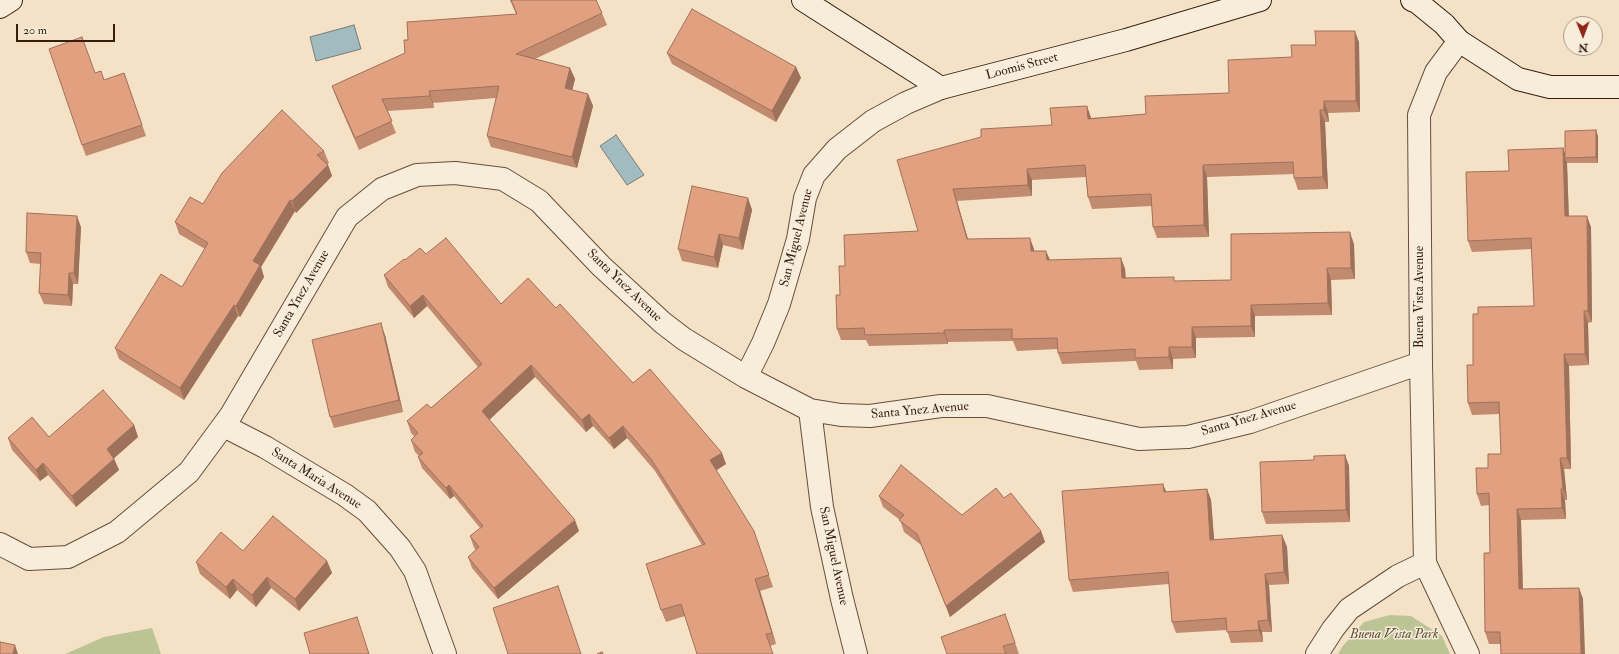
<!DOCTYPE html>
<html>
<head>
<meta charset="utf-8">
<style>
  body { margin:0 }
  #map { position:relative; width:1619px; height:654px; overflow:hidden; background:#f5e2c6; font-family:"IM FELL Double Pica",serif }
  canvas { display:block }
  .north { position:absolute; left:1563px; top:16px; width:40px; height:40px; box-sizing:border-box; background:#f8ecda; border:1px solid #aa9a89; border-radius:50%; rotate:179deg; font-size:11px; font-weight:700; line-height:16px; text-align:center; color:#351e0f }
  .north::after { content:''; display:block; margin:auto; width:14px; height:18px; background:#8f2418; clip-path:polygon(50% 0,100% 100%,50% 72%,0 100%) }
  .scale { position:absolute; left:16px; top:24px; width:99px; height:18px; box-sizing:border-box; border:2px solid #351e0f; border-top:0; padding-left:5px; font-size:12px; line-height:14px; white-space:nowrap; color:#351e0f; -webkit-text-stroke:3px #f8ecda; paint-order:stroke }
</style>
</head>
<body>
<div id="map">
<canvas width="1619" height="654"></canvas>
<div class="north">N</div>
<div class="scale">20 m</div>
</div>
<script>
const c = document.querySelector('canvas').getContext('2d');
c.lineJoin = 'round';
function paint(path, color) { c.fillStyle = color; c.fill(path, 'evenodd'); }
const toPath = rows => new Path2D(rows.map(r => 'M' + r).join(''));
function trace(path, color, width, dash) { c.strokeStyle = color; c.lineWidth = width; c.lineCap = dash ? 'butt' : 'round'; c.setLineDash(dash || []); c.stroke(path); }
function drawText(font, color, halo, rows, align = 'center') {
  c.font = font + ' "IM FELL Double Pica",serif'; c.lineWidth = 3; c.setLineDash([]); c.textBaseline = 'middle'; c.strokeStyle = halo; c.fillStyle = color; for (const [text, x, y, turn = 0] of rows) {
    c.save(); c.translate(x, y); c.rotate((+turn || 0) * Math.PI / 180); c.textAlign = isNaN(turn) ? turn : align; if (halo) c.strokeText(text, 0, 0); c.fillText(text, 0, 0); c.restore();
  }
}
paint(toPath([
  [1390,615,1411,616,1442,636,1450,654,1338,654,1342,647,1364,622],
  [152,628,161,654,65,654,104,637]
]), '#bcc395');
const water = toPath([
  [354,25,361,49,316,61,310,37,354,25],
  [616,135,644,175,627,185,600,146,616,135]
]);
paint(water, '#a2bbbf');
trace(water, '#767c79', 1);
const street = toPath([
  [1459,41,1436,72,1419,115,1421,363,1425,563,1468,654],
  [746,377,763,343,779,304,798,239,805,198,814,175,837,149,873,121,906,103,941,88],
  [810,410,822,507,842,599,856,654],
  [224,426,265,447,345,495,367,511,400,548,415,571,445,654],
  [0,544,29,559,68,557,117,532,189,472,231,415,347,217,382,189,417,175,455,173,503,179,539,201,601,266,663,323,684,339,746,377,810,410,841,415,870,416,941,406,987,406,1139,439,1188,437,1250,422,1421,363],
  [1317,654,1333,629,1349,609,1398,576,1425,563]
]);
const secondary = toPath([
  [803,0,941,88,1126,40,1260,0],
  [1412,0,1417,2,1444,24,1459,41,1518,79,1550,87,1619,87],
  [0,7,11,0]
]);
trace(street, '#654f3d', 24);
trace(secondary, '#351e0f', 24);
trace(street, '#f8ecda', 22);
trace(secondary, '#f8ecda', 22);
paint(toPath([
  [510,0,596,0,602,13,607,25,535,59,570,68,575,79,572,90,588,94,593,106,577,168,491,147,487,136,496,98,433,103,434,108,387,111,396,133,359,150,336,97,332,86,405,53,408,40,516,14],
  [1359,42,1360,112,1328,113,1329,122,1325,122,1328,189,1298,190,1294,178,1294,174,1207,177,1209,237,1157,238,1153,227,1152,206,1092,209,1088,197,1086,177,1032,180,1032,196,957,201,968,239,1034,249,1034,251,1050,260,1121,258,1125,269,1126,278,1175,281,1231,280,1354,244,1355,279,1331,280,1332,315,1255,316,1255,337,1196,338,1196,358,1173,359,1173,369,1139,370,1136,361,1062,364,1058,353,1058,349,1017,351,1013,341,948,342,948,344,869,346,866,340,841,340,837,329,840,295,845,266,918,231,981,137,1052,125,1087,106,1091,118,1146,114,1229,93,1292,57,1316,45],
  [667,53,796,67,801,78,776,122,672,64],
  [95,73,104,80,124,73,146,136,86,156,82,145],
  [1598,136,1598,163,1567,163,1569,216,1591,227,1592,322,1588,323,1589,365,1569,366,1571,469,1564,469,1567,500,1565,500,1566,519,1521,520,1523,589,1579,588,1583,599,1500,644,1489,644,1485,632,1490,553,1489,505,1481,506,1477,494,1488,468,1501,454,1500,414,1472,415,1468,403,1473,365,1478,314,1534,306,1532,249,1472,252,1468,241,1509,171,1563,148,1565,154],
  [324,151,329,163,327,164,328,165,332,176,296,213,295,211,261,267,264,277,240,317,238,316,184,400,119,359,115,348,182,287,205,249,179,234,175,222],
  [748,198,752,210,743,250,723,245,718,268,682,261,678,249],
  [81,227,78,284,73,284,72,306,44,304,39,293,41,264,30,263,26,252],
  [426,254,501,304,556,308,633,383,726,464,716,470,758,543,773,587,760,591,776,644,770,646,685,616,666,622,661,610,702,545,655,471,627,438,614,449,593,426,586,432,535,377,489,420,579,531,498,599,472,568,468,557,476,550,474,548,470,536,480,528,454,496,450,499,422,468,418,457,419,456,415,452,411,440,415,437,411,433,407,421,431,408,478,367,427,306,414,318,388,287,384,275,405,260],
  [385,335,403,412,334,428,330,417],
  [134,425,138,437,114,458,119,470,76,507,48,475,40,481,12,450,8,438,49,437],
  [1345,455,1349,466,1350,522,1266,524,1262,512,1314,460],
  [1207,489,1211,500,1214,540,1282,535,1287,547,1289,584,1269,585,1272,632,1262,632,1263,642,1231,643,1227,630,1176,633,1172,622,1169,584,1073,592,1069,580,1166,492],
  [879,496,962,515,1004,498,1041,531,1045,542,950,617,921,545,904,532,900,520,883,507],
  [243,551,327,561,332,573,299,611,271,588,256,607,237,590,230,599,200,574,196,562],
  [1005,614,1019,654,947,654]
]), '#c28a6f');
paint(toPath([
  [1355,31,1359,42,1360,112,1356,101],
  [796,67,801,78,776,122,772,111],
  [570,68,575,79,570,100,565,88],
  [429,91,433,103,434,108,430,96],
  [588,94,593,106,577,168,572,157],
  [1324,101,1328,113,1329,122,1324,110],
  [1087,106,1091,118,1092,130,1088,119],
  [1320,110,1325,122,1328,189,1323,177],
  [1596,130,1598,136,1598,163,1596,157],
  [1563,148,1566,157,1565,158,1567,163,1569,227,1565,216],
  [328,165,332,176,296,213,292,201],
  [1203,165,1207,177,1209,237,1204,225],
  [1027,169,1032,180,1032,196,1028,185],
  [953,189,957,201,971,250,967,239],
  [748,198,752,210,743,250,739,238],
  [290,200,295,211,261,267,264,277,240,317,236,306,253,261],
  [77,216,81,227,78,284,74,273],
  [1587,216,1591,227,1592,322,1588,311],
  [1350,232,1354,244,1355,279,1351,268],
  [719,234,723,245,718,268,714,257],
  [1030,238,1034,249,1035,263,1031,251],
  [1046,251,1051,262,1047,260],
  [1121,258,1125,269,1126,290,1122,278],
  [1327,268,1331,280,1332,315,1328,303],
  [69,273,73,284,72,306,68,295],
  [423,295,427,306,414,318,410,306],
  [234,305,238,316,184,400,180,388],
  [1251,305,1255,316,1255,337,1251,326],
  [1584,311,1588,323,1589,365,1585,354],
  [381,323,385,335,403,412,399,400],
  [1192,327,1196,338,1196,358,1192,347],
  [944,330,948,342,948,344,944,333],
  [1169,347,1173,359,1173,369,1169,357],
  [1564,354,1569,366,1571,469,1567,458],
  [531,365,535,377,486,423,482,411],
  [589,414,593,426,586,432,582,420],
  [134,425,138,437,111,461,107,449],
  [623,426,627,438,614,449,609,438],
  [722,453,726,464,714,472,710,460],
  [1345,455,1349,466,1350,522,1346,510],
  [1560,458,1564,469,1567,500,1563,489],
  [114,459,119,470,76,507,72,496],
  [43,463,48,475,40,481,36,470],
  [1163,484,1168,496,1164,492],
  [449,485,454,496,450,499,446,488],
  [1207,489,1211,500,1215,551,1210,540],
  [1561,489,1565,500,1566,519,1562,508],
  [1517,509,1521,520,1523,600,1519,589],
  [575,520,579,531,498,599,494,588],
  [1041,531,1045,542,950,617,946,606],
  [1282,535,1287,547,1289,584,1284,572],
  [327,561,332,573,299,611,295,599],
  [1265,574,1269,585,1272,632,1268,620],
  [267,577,271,588,256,607,252,595],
  [233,579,237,590,230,599,226,587],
  [755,579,760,591,776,644,772,633],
  [1579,588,1583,599,1585,654,1581,654],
  [1258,621,1262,632,1263,642,1259,630],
  [15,645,18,654,13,654]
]), '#9e715a');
const building = toPath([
  [511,0,596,0,602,13,516,54,570,68,565,88,588,94,572,157,487,136,499,86,429,91,430,96,382,99,392,121,355,138,332,86,405,53,404,40,408,40,407,22,517,14,511,0],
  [692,9,796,67,772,111,667,53,692,9],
  [1315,31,1355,31,1356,101,1324,101,1324,110,1320,110,1323,177,1294,178,1293,162,1203,165,1204,225,1153,227,1151,194,1088,197,1085,165,1027,169,1028,185,953,189,967,239,1030,238,1031,251,1046,251,1047,260,1121,258,1122,278,1174,277,1174,281,1231,280,1231,234,1350,232,1351,268,1327,268,1328,303,1251,305,1251,326,1192,327,1192,347,1169,347,1169,357,1135,358,1135,349,1058,353,1057,338,1012,339,1012,329,944,330,944,333,865,335,864,328,837,329,836,295,840,295,839,266,845,266,844,235,918,231,897,160,981,137,981,129,1052,125,1050,108,1087,106,1088,119,1146,114,1145,96,1229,93,1228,60,1292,57,1291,45,1316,45,1315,31],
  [82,37,95,73,101,71,104,80,124,73,142,125,82,145,49,49,82,37],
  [282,110,324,151,317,155,328,165,292,201,290,200,253,261,260,265,236,306,234,305,180,388,115,348,161,274,182,287,208,243,175,222,190,197,203,204,222,173,282,110],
  [1596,130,1596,157,1565,158,1565,131,1596,130],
  [1563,148,1565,216,1587,216,1588,311,1584,311,1585,354,1564,354,1567,458,1560,458,1563,489,1561,489,1562,508,1517,509,1519,589,1579,588,1581,654,1501,654,1500,632,1485,632,1484,553,1490,553,1489,493,1477,494,1476,468,1488,468,1488,454,1501,454,1499,402,1468,403,1467,365,1473,365,1473,314,1478,314,1478,307,1534,306,1531,238,1468,241,1466,172,1509,171,1508,150,1563,148],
  [692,186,748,198,739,238,719,234,714,257,678,249,692,186],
  [27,213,77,216,74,273,69,273,68,295,39,293,41,253,26,252,27,213],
  [446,238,501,304,528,278,556,308,560,304,633,383,650,369,722,453,710,460,754,531,769,575,755,579,772,633,766,634,773,654,697,654,681,604,661,610,646,564,705,544,651,459,623,426,609,438,589,414,582,420,531,365,482,411,575,520,494,588,468,557,479,547,470,536,483,526,449,485,446,488,418,457,423,453,411,440,418,433,407,421,427,404,431,408,482,364,423,295,410,306,384,275,404,259,405,260,420,248,426,254,446,238],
  [381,323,399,400,330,417,312,340,381,323],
  [103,390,134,425,107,449,114,459,72,496,43,463,36,470,8,438,32,417,49,437,103,390],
  [1345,455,1346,510,1262,512,1260,462,1314,460,1314,456,1345,455],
  [901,465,962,515,996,488,1004,498,1011,493,1041,531,946,606,917,534,899,520,904,515,879,496,901,465],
  [1163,484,1164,492,1207,489,1210,540,1282,535,1284,572,1265,574,1268,620,1258,621,1259,630,1227,632,1226,618,1172,622,1168,572,1069,580,1062,491,1163,484],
  [273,516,327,561,295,599,267,577,252,595,233,579,226,587,196,562,221,532,243,551,273,516],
  [558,586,581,654,508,654,493,608,558,586],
  [1005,614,1015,643,1003,646,1006,654,947,654,941,637,1005,614],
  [357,617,369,654,310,654,304,633,357,617],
  [0,642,15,645,13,654,0,654,0,642],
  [602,652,603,654,597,654,602,652]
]);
paint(building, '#e1a181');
trace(building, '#9e715a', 1);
drawText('13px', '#351e0f', '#f8ecda', [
  ["Loomis Street",1022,67,-15],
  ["San Miguel Avenue",797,238,-76],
  ["Santa Ynez Avenue",624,286,44],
  ["Santa Ynez Avenue",302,294,-60],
  ["Buena Vista Avenue",1420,297,-90],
  ["Santa Ynez Avenue",920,411,-5],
  ["Santa Ynez Avenue",1249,419,-16],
  ["Santa Maria Avenue",316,479,32],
  ["San Miguel Avenue",833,556,78]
]);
drawText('italic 13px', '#5e5037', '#f8ecda', [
  ["Buena Vista Park",1394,635]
]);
</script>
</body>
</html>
